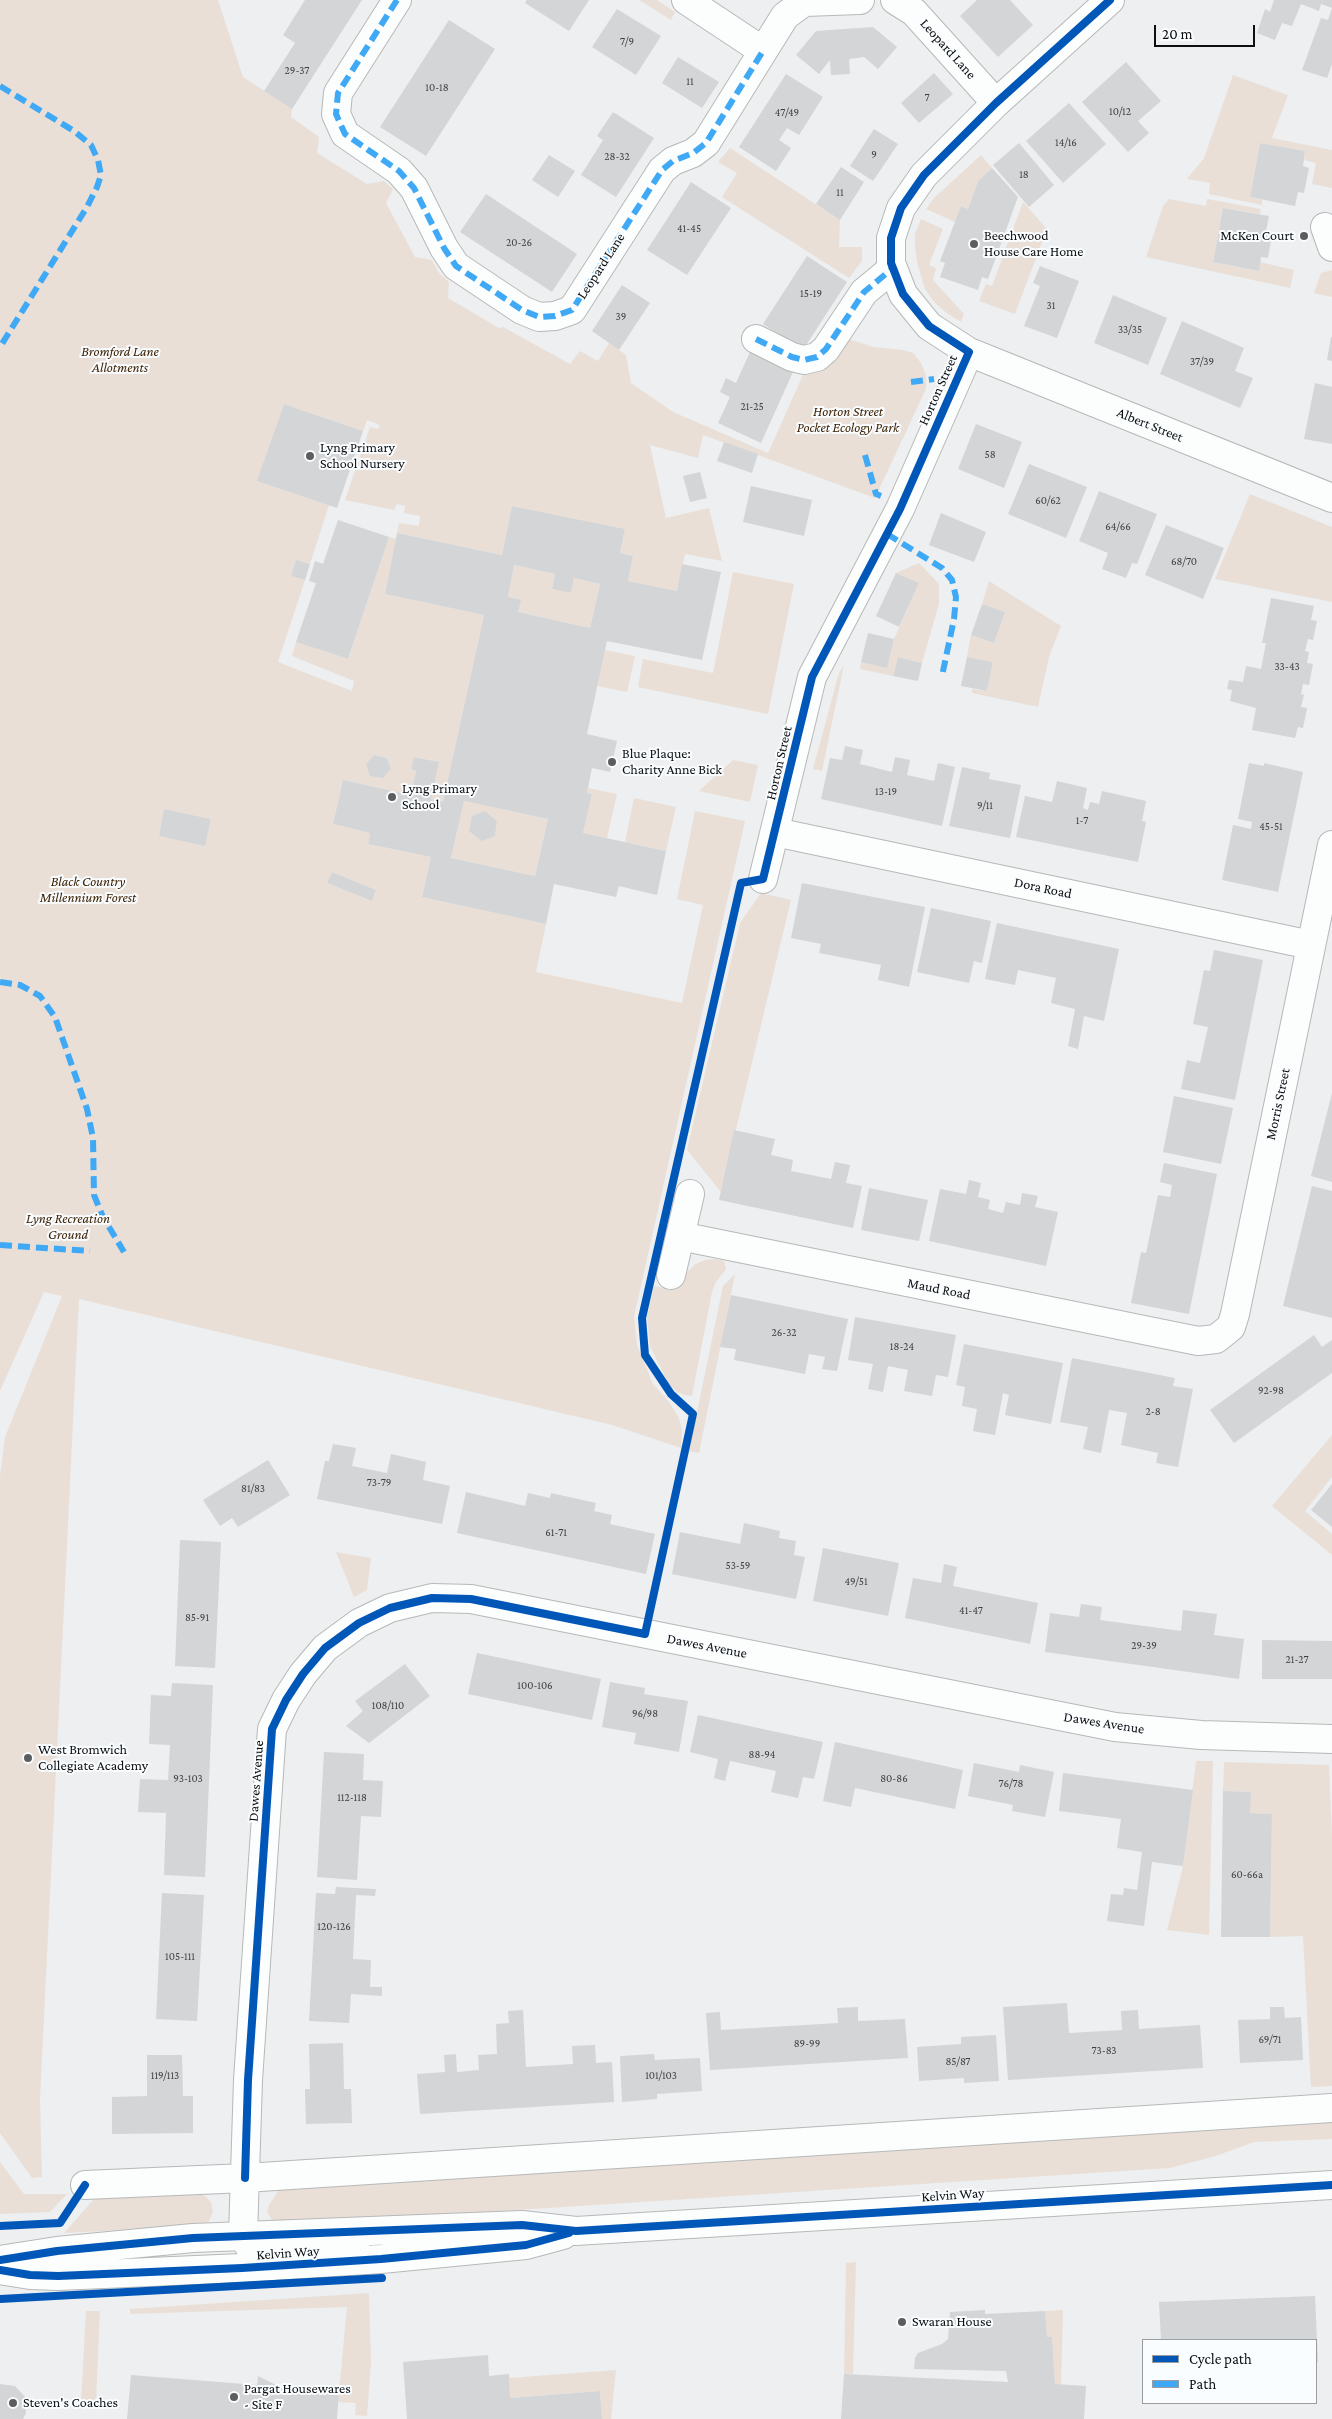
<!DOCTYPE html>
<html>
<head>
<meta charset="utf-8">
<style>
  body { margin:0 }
  #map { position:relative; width:1332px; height:2419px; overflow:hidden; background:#edeff0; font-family:"Crimson Pro",serif }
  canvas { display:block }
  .legend { position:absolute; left:1142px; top:2339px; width:175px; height:65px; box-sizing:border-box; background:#fafdff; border:1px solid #9b9d9f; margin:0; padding:6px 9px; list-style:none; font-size:15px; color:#0d0e0f }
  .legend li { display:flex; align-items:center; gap:10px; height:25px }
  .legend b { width:25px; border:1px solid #9b9d9f }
  .scale { position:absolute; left:1154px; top:25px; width:101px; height:22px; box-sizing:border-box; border:2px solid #0d0e0f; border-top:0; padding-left:6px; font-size:15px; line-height:18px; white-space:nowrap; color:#0d0e0f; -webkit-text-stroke:4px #fafdff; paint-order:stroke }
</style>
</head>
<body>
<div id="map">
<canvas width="1332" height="2419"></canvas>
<ul class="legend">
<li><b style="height:6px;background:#0057b8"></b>Cycle path</li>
<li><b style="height:6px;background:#3fa9f5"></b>Path</li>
</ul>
<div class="scale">20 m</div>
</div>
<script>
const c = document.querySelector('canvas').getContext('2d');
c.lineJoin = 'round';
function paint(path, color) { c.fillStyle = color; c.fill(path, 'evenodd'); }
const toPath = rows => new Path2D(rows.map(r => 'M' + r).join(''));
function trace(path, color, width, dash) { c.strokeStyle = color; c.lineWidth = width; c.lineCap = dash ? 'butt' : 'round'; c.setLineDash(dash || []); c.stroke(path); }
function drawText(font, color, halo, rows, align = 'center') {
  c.font = font + ' "Crimson Pro",serif'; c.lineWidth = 4; c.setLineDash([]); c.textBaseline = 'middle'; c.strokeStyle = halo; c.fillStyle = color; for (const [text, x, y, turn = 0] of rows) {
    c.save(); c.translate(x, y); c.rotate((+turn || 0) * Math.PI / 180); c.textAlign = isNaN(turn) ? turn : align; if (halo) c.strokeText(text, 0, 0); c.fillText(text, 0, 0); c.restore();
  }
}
paint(toPath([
  [0,0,218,0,243,77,292,109,291,117,319,137,317,153,367,184,384,181,393,189,386,203,415,257,432,260,439,273,449,282,448,298,499,328,503,327,570,364,580,351,598,361,609,343,626,355,631,383,673,412,768,453,803,375,820,372,826,368,849,339,873,347,903,350,913,353,921,363,926,375,926,389,875,498,703,435,698,458,650,445,666,518,709,508,722,561,685,554,677,591,628,581,633,556,620,553,625,529,512,506,502,555,397,533,399,523,419,526,420,516,404,513,405,506,397,504,394,510,345,500,370,427,378,429,380,425,367,420,363,431,284,404,258,481,329,505,310,564,296,560,291,576,305,580,278,662,352,691,354,681,292,656,296,642,348,659,389,537,396,539,385,594,484,615,443,802,431,799,439,762,414,757,411,769,416,771,411,795,343,780,333,824,370,833,368,844,431,857,422,897,546,924,536,972,682,1003,703,905,677,899,695,811,745,821,634,1317,637,1345,653,1384,669,1402,679,1418,682,1431,681,1448,612,1425,79,1299,40,2099,42,2177,32,2178,0,2133,0,1476,5,1437,62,1296,44,1292,0,1391],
  [374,755,387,758,391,769,366,764],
  [164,809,211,819,205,845,159,836],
  [332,872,376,890,372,901,327,883],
  [639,0,657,0,675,12,671,20],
  [1233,75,1288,95,1272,138,1332,150,1332,188,1312,184,1316,163,1304,160,1305,151,1260,143,1250,197,1262,200,1262,205,1209,194,1210,183,1187,179,1204,158],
  [730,148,840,220,839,247,862,247,862,261,849,278,722,197,737,173,718,162],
  [981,155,992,168,978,181,968,209,961,206,955,222,926,209,934,198],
  [1169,199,1206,206,1207,199,1261,209,1260,214,1223,208,1213,262,1258,271,1260,262,1294,270,1290,288,1146,257,1163,206],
  [1023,202,1047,229,1015,314,979,301,986,284,992,286],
  [921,219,943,229,929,265,936,268,933,280,964,314,961,322,948,314,935,303,925,289,917,262,915,247,915,234],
  [1332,270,1332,297,1314,293,1321,273],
  [1250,494,1332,527,1332,602,1215,579],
  [919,563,939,584,939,604,922,663,898,657,893,676,860,669,861,662,887,667,894,639,919,583,896,573],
  [514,565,555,574,552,589,571,593,574,578,600,584,590,628,518,612,508,597],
  [733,572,794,584,768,714,638,687,643,659,713,673],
  [989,581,1061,626,1049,657,1038,707,972,693,972,689,987,691,993,662,967,657,971,635,994,643,1004,612,982,604],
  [605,650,635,656,627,692,597,686],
  [844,665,822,771,813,769,839,673],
  [733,760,758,765,750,802,699,791],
  [588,788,617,794,607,838,583,833,592,794,587,793],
  [634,798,676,807,666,851,625,842],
  [464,801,548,819,535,876,451,858],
  [485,811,497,821,495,836,472,817],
  [761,893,791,900,721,1192,687,1150,740,923],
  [715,1259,724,1261,726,1269,716,1282,712,1292,692,1396,685,1395,677,1392,668,1383,650,1346,647,1317,654,1286,675,1290,685,1274,694,1265,705,1260],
  [735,1274,699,1453,689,1451,723,1286],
  [1332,1435,1332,1477,1305,1511,1332,1534,1332,1555,1272,1506],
  [336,1552,371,1558,367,1590,354,1597],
  [1196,1761,1213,1761,1209,1935,1167,1930,1183,1866],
  [1224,1762,1329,1765,1332,1837,1332,2086,1311,2087,1303,1936,1270,1937,1272,1814,1250,1813,1250,1792,1223,1791],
  [1332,2122,1332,2139,1254,2142,1216,2156,1170,2168,283,2225,272,2220,267,2212,269,2205,280,2188],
  [0,2162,24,2194,67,2194,50,2212,0,2214],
  [195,2192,205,2196,211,2202,213,2212,209,2221,202,2226,64,2233,96,2197],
  [856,2262,853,2374,844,2374,846,2263],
  [369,2293,371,2363,367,2416,355,2415,356,2403,338,2402,347,2307,130,2314,130,2309],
  [1063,2310,1061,2385,1055,2384,1052,2337,1047,2337,1045,2311],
  [86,2311,100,2311,96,2402,81,2402],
  [616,2370,611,2419,602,2419,600,2391,510,2398,509,2378]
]), '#e9dfd7');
paint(toPath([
  [305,0,362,0,292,109,264,91,295,43,283,35],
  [527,0,589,0,569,31,525,3],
  [977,0,1010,0,1033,25,998,57,960,16],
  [1274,0,1332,0,1332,64,1327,78,1302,70,1321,18,1328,20,1332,8,1321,4,1319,11,1301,4,1292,26,1282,23,1275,40,1257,33,1265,9,1270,12],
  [617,9,661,36,636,75,592,47],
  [449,20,495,49,426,156,380,127],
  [873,27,897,47,878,69,864,57,849,59,850,74,831,75,830,60,819,74,796,55,816,31],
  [678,57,719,82,702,108,662,83],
  [1126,62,1161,101,1138,121,1149,133,1128,152,1082,102],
  [934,73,953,94,919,123,901,103],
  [786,74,823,97,799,135,787,128,779,140,791,148,776,171,739,147],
  [1069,103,1106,144,1063,183,1026,141],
  [613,112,654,138,616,197,581,175,603,140,597,136],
  [874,129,898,144,873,181,850,166],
  [1019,143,1054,185,1029,207,993,165],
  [1260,143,1305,151,1303,166,1309,168,1304,193,1298,192,1295,206,1250,197],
  [549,155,575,171,558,197,532,180],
  [841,167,864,182,840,220,816,204],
  [992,168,1018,197,988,279,982,277,978,290,940,277,945,263,940,261,961,206,968,209,978,181],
  [691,182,731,208,687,275,647,250],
  [486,194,577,254,552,292,460,232],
  [1223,208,1269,216,1266,231,1272,233,1268,258,1261,257,1259,271,1213,262],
  [807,256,847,282,803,350,763,324],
  [1040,266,1079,281,1057,338,1024,326,1040,286,1033,283],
  [622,285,650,303,619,350,592,331],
  [1113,295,1167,318,1148,365,1094,343],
  [1182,321,1244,348,1235,371,1253,378,1240,408,1160,374],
  [1331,337,1332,337,1332,361,1327,360],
  [750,352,793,372,761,443,718,423,730,397,720,392,726,378,736,383],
  [1315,383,1332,387,1332,444,1304,439],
  [284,404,363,431,337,508,257,481],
  [976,424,1022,442,1004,488,958,469],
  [724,442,758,454,752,473,717,461],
  [1029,464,1087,487,1066,538,1008,514],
  [700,472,707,498,690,502,683,476],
  [751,486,812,500,804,536,743,522],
  [1099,491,1157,514,1137,564,1132,563,1126,578,1102,569,1108,553,1079,541],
  [512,506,625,529,620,553,633,556,628,581,677,591,682,564,721,572,702,660,607,641,587,734,617,741,610,772,592,768,587,793,592,794,583,833,666,851,657,895,619,886,616,897,554,884,546,924,422,897,431,857,368,844,370,833,333,824,343,780,411,795,416,771,411,769,414,757,439,762,431,799,443,802,484,615,385,594,397,533,502,555],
  [514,565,555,574,552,589,571,593,574,578,600,584,590,628,518,612,521,600,508,597],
  [464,801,548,819,535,876,451,858],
  [941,513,986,532,974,562,929,545],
  [338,520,389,537,348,659,296,642,316,583,309,581,315,561,323,564],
  [1166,525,1224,548,1203,599,1145,575],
  [296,560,310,564,305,580,291,576],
  [896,573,919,583,899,627,876,616],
  [1271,598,1314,606,1311,620,1317,621,1313,640,1308,639,1305,651,1309,652,1307,663,1313,664,1309,685,1303,684,1301,694,1304,695,1301,707,1307,708,1303,728,1298,727,1295,738,1252,730,1256,708,1230,701,1232,690,1227,689,1229,680,1243,682,1246,666,1261,669,1266,643,1262,643],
  [982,604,1005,612,994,643,971,635],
  [868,633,894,639,887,668,861,662],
  [898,657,922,663,918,681,893,676],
  [967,657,993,662,987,691,961,686],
  [845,746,863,750,860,764,892,772,895,757,910,760,907,775,934,781,938,763,955,767,942,826,821,799,830,758,842,760],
  [374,755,387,758,391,769,383,778,370,776,366,764],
  [1249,763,1264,766,1264,763,1303,772,1278,892,1222,880,1233,825,1251,829,1252,822,1238,819],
  [962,767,990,773,989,779,1021,785,1010,838,949,826],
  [1057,781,1087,788,1083,808,1088,810,1090,802,1099,804,1102,791,1146,801,1142,821,1146,822,1138,862,1016,837,1025,796,1052,802],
  [164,809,211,819,205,846,159,836],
  [485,811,497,821,495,836,482,841,469,831,472,816],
  [332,872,376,890,372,901,327,883],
  [802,883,925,907,909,987,878,980,881,965,819,953,821,944,791,938],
  [931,908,991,921,982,963,974,961,969,983,917,972],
  [997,923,1119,949,1104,1021,1084,1016,1078,1049,1068,1046,1075,1009,1051,1003,1056,978,1018,970,1015,985,985,979],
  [1214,950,1263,960,1235,1100,1181,1089,1187,1060,1200,1063,1208,1027,1193,1024,1204,970,1210,971],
  [1332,1093,1332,1182,1311,1176],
  [1174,1096,1233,1108,1221,1164,1163,1152],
  [734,1130,775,1139,771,1155,793,1160,791,1171,831,1179,835,1162,850,1165,846,1183,862,1186,853,1228,719,1200],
  [1164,1163,1217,1174,1189,1314,1131,1303,1141,1252,1146,1253,1158,1195,1170,1197,1172,1185,1160,1182],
  [969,1180,981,1183,978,1197,990,1200,988,1209,1003,1213,1006,1202,1020,1205,1022,1193,1038,1196,1035,1207,1058,1212,1046,1266,929,1241,940,1189,966,1194],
  [1312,1186,1332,1191,1332,1318,1283,1306],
  [869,1188,928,1200,919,1241,861,1230],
  [731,1295,848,1319,837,1371,822,1369,825,1357,809,1354,805,1374,734,1360,736,1349,720,1347],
  [855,1317,956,1335,948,1377,936,1375,932,1396,904,1391,908,1370,888,1366,883,1392,868,1389,873,1364,848,1360],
  [1314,1335,1322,1347,1332,1340,1332,1373,1234,1443,1210,1410],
  [964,1344,1063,1363,1051,1424,1005,1415,1009,1395,1003,1393,995,1435,973,1431,977,1409,962,1406,965,1387,956,1385],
  [1072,1358,1175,1378,1173,1386,1193,1389,1178,1467,1156,1463,1158,1453,1121,1445,1127,1413,1109,1410,1101,1453,1083,1449,1088,1427,1060,1422],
  [333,1444,356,1448,352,1466,387,1473,391,1454,426,1462,423,1480,450,1486,442,1524,317,1499,325,1461,329,1461],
  [268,1460,290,1495,238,1527,232,1518,220,1526,203,1500],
  [1332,1484,1332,1527,1311,1510],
  [466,1492,525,1506,528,1493,550,1498,551,1493,596,1503,594,1511,612,1515,610,1524,655,1534,646,1574,457,1533],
  [744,1523,780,1531,779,1538,796,1541,794,1555,805,1557,796,1599,672,1574,680,1532,740,1544],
  [180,1540,221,1542,215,1668,175,1666],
  [823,1548,899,1563,888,1616,813,1601],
  [944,1564,957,1567,953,1586,1038,1603,1030,1644,905,1618,913,1578,941,1583],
  [1081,1604,1102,1607,1100,1620,1181,1631,1183,1610,1217,1614,1214,1635,1244,1639,1239,1679,1045,1652,1050,1613,1079,1617],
  [1262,1640,1332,1641,1332,1679,1262,1679],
  [477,1653,601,1679,592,1720,468,1694],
  [405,1664,430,1696,369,1743,346,1726,363,1711,355,1701],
  [610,1682,645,1688,644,1694,688,1701,679,1752,634,1744,636,1733,602,1727],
  [172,1683,213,1685,205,1877,164,1875,166,1813,138,1812,140,1779,168,1780,170,1745,149,1744,151,1695,171,1696],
  [698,1715,823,1742,814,1779,803,1777,798,1798,771,1792,776,1771,730,1761,725,1781,714,1778,718,1759,690,1752],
  [835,1742,963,1770,955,1809,855,1788,851,1807,823,1801],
  [324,1752,364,1754,363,1780,383,1781,381,1817,361,1816,357,1880,317,1877],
  [974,1763,1019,1772,1020,1765,1054,1772,1045,1817,1012,1811,1013,1805,968,1796],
  [1063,1773,1193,1790,1183,1866,1152,1862,1144,1926,1107,1921,1111,1894,1123,1895,1124,1888,1137,1890,1142,1852,1117,1848,1121,1819,1059,1811],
  [1223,1791,1251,1792,1250,1813,1272,1814,1270,1937,1221,1937],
  [336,1887,376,1889,375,1896,356,1895,353,1959,371,1960,370,1987,382,1987,382,1996,351,1994,349,2023,309,2021,316,1893,335,1894],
  [162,1893,204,1895,197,2021,156,2019],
  [1067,2003,1069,2033,1122,2030,1121,2011,1138,2010,1139,2029,1200,2025,1203,2068,1008,2080,1003,2007],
  [858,2007,858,2021,905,2019,908,2058,710,2070,706,2013,720,2012,721,2030,838,2023,837,2008],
  [1270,2007,1284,2007,1285,2018,1301,2017,1303,2060,1240,2063,1238,2020,1270,2019],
  [523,2010,526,2067,573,2064,572,2046,595,2045,596,2063,612,2062,614,2102,420,2114,417,2074,445,2072,444,2055,456,2054,457,2072,479,2070,478,2055,497,2054,496,2024,509,2023,508,2011],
  [996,2035,999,2081,964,2083,964,2078,919,2081,917,2047,961,2044,961,2037],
  [343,2043,344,2089,351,2089,352,2123,306,2124,305,2089,310,2089,309,2044],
  [654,2054,655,2060,700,2058,702,2091,657,2094,657,2099,622,2102,620,2056],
  [147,2055,182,2055,183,2096,193,2096,193,2133,112,2134,112,2097,147,2096],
  [1315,2296,1317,2340,1161,2340,1159,2302],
  [985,2310,985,2314,1045,2311,1047,2337,1052,2337,1055,2384,1086,2386,1084,2419,841,2419,844,2374,1008,2382,1006,2371,914,2369,915,2358,918,2353,942,2344,948,2339,950,2312],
  [1316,2341,1317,2341,1318,2362,1316,2362],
  [488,2355,489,2376,509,2374,510,2398,600,2391,602,2419,407,2419,403,2362],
  [131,2375,257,2385,258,2376,280,2387,339,2392,337,2419,127,2419],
  [0,2384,15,2386,25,2397,26,2413,23,2419,0,2419]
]), '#d4d5d6');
const minor = toPath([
  [397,0,338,93,336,114,345,134,399,171,414,188,444,248,456,266,522,310,539,317,555,316,572,310,662,170,673,161,693,153,706,143,785,16,804,2,860,0],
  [686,0,763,51],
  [895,0,914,12,996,103],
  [1325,227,1332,247],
  [756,339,792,357,804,360,817,357,826,349,864,292,893,268],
  [969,352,1332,498],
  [775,832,1311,945],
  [763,879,812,677,900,509,969,352,929,326,903,294,891,263,891,238,901,208,924,175,996,103,1110,0],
  [680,1236,1198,1341,1216,1339,1231,1327,1235,1314,1332,845],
  [671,1275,690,1194],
  [85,2185,245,2178,1332,2108],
  [355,2245,252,2251,243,2236,248,2080,272,1729,286,1700,303,1674,325,1648,359,1623,390,1608,432,1598,471,1599,1115,1727,1201,1735,1332,1739]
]);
const major = toPath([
  [0,2260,57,2251,193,2238,522,2225,576,2231,1332,2185],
  [0,2270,30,2275,58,2276,242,2268,381,2259,526,2245,563,2235]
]);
trace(minor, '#b7b8b8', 30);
trace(major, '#b7b8b8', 30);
trace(minor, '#fcfdfd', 28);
trace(major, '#fcfdfd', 28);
trace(toPath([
  [397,0,338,93,336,114,345,134,399,171,414,188,444,248,456,266,522,310,539,317,555,316,572,310,662,170,673,161,693,153,706,143,763,51],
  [0,86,74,131,91,145,98,160,101,175,97,187,87,207,0,347],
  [756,339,792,357,804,360,817,357,826,349,864,292,893,268],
  [911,382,934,379],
  [865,455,876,494,881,496],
  [887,534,942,568,952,580,956,597,954,619,942,676],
  [0,982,20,985,40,996,55,1017,87,1109,93,1138,94,1195,103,1217,124,1252],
  [0,1245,90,1251]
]), '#3fa9f5', 6, [12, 6]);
trace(toPath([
  [245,2178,248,2080,272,1729,286,1700,303,1674,325,1648,359,1623,390,1608,432,1598,471,1599,645,1634,693,1414,671,1394,645,1355,642,1318,741,883,763,879,812,677,900,509,969,352,929,326,903,294,891,263,891,238,901,208,924,175,996,103,1110,0],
  [0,2226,60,2223,85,2185],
  [0,2260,57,2251,193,2238,522,2225,576,2231,1332,2185],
  [0,2270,30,2275,58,2276,242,2268,381,2259,526,2245,569,2233],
  [0,2299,382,2278]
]), '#0057b8', 8);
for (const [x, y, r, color] of [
  [1304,236,5,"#5b5d5e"],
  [974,244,5,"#5b5d5e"],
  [310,456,5,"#5b5d5e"],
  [612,762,5,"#5b5d5e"],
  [392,797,5,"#5b5d5e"],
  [28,1758,5,"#5b5d5e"],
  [902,2322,5,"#5b5d5e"],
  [234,2397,5,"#5b5d5e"],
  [13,2403,5,"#5b5d5e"]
]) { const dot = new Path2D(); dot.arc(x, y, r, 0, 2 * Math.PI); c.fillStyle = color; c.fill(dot); trace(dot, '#fafdff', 2); }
drawText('11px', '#3f4041', null, [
  ["7/9",627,42],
  ["29-37",297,71],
  ["11",690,82],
  ["10-18",437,88],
  ["7",927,98],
  ["10/12",1120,112],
  ["47/49",787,113],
  ["14/16",1066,143],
  ["9",874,155],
  ["28-32",617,157],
  ["18",1024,175],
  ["11",840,193],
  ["41-45",689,229],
  ["20-26",519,243],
  ["15-19",811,294],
  ["31",1051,306],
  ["39",621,317],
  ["33/35",1130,330],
  ["37/39",1202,362],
  ["21-25",752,407],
  ["58",990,455],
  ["60/62",1048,501],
  ["64/66",1118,527],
  ["68/70",1184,562],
  ["33-43",1287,667],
  ["13-19",886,792],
  ["9/11",985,806],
  ["1-7",1082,821],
  ["45-51",1271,827],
  ["26-32",784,1333],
  ["18-24",902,1347],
  ["92-98",1271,1391],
  ["2-8",1153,1412],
  ["73-79",379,1483],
  ["81/83",253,1489],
  ["61-71",556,1533],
  ["53-59",738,1566],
  ["49/51",856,1582],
  ["41-47",971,1611],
  ["85-91",197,1618],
  ["29-39",1144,1646],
  ["21-27",1297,1660],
  ["100-106",535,1686],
  ["108/110",388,1706],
  ["96/98",645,1714],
  ["88-94",762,1755],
  ["93-103",188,1779],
  ["80-86",894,1779],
  ["76/78",1011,1784],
  ["112-118",352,1798],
  ["60-66a",1247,1875],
  ["120-126",334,1927],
  ["105-111",180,1957],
  ["69/71",1270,2040],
  ["89-99",807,2044],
  ["73-83",1104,2051],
  ["85/87",958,2062],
  ["119/113",165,2076],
  ["101/103",661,2076]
]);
drawText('14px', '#0d0e0f', '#fafdff', [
  ["Leopard Lane",948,49,48],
  ["Leopard Lane",601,266,-57],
  ["Horton Street",938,390,-66],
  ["Albert Street",1150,425,22],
  ["Horton Street",779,763,-77],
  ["Dora Road",1043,888,12],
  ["Morris Street",1278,1104,-78],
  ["Maud Road",939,1289,11],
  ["Dawes Avenue",707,1646,11],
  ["Dawes Avenue",1104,1723,9],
  ["Dawes Avenue",256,1781,-86],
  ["Kelvin Way",953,2195,-4],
  ["Kelvin Way",288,2253,-4]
]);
drawText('14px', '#0d0e0f', '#fafdff', [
  ["Beechwood",984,236],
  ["House Care Home",984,252],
  ["McKen Court",1294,236,"right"],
  ["Lyng Primary",320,448],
  ["School Nursery",320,464],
  ["Blue Plaque:",622,754],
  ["Charity Anne Bick",622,770],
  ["Lyng Primary",402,789],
  ["School",402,805],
  ["West Bromwich",38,1750],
  ["Collegiate Academy",38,1766],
  ["Swaran House",912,2322],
  ["Pargat Housewares",244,2389],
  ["- Site F",244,2405],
  ["Steven's Coaches",23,2403]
], 'left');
drawText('italic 14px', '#3e2102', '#fafdff', [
  ["Bromford Lane",120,352],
  ["Allotments",120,368],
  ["Horton Street",848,412],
  ["Pocket Ecology Park",848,428],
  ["Black Country",88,882],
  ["Millennium Forest",88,898],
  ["Lyng Recreation",68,1219],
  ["Ground",68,1235]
]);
</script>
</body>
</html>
